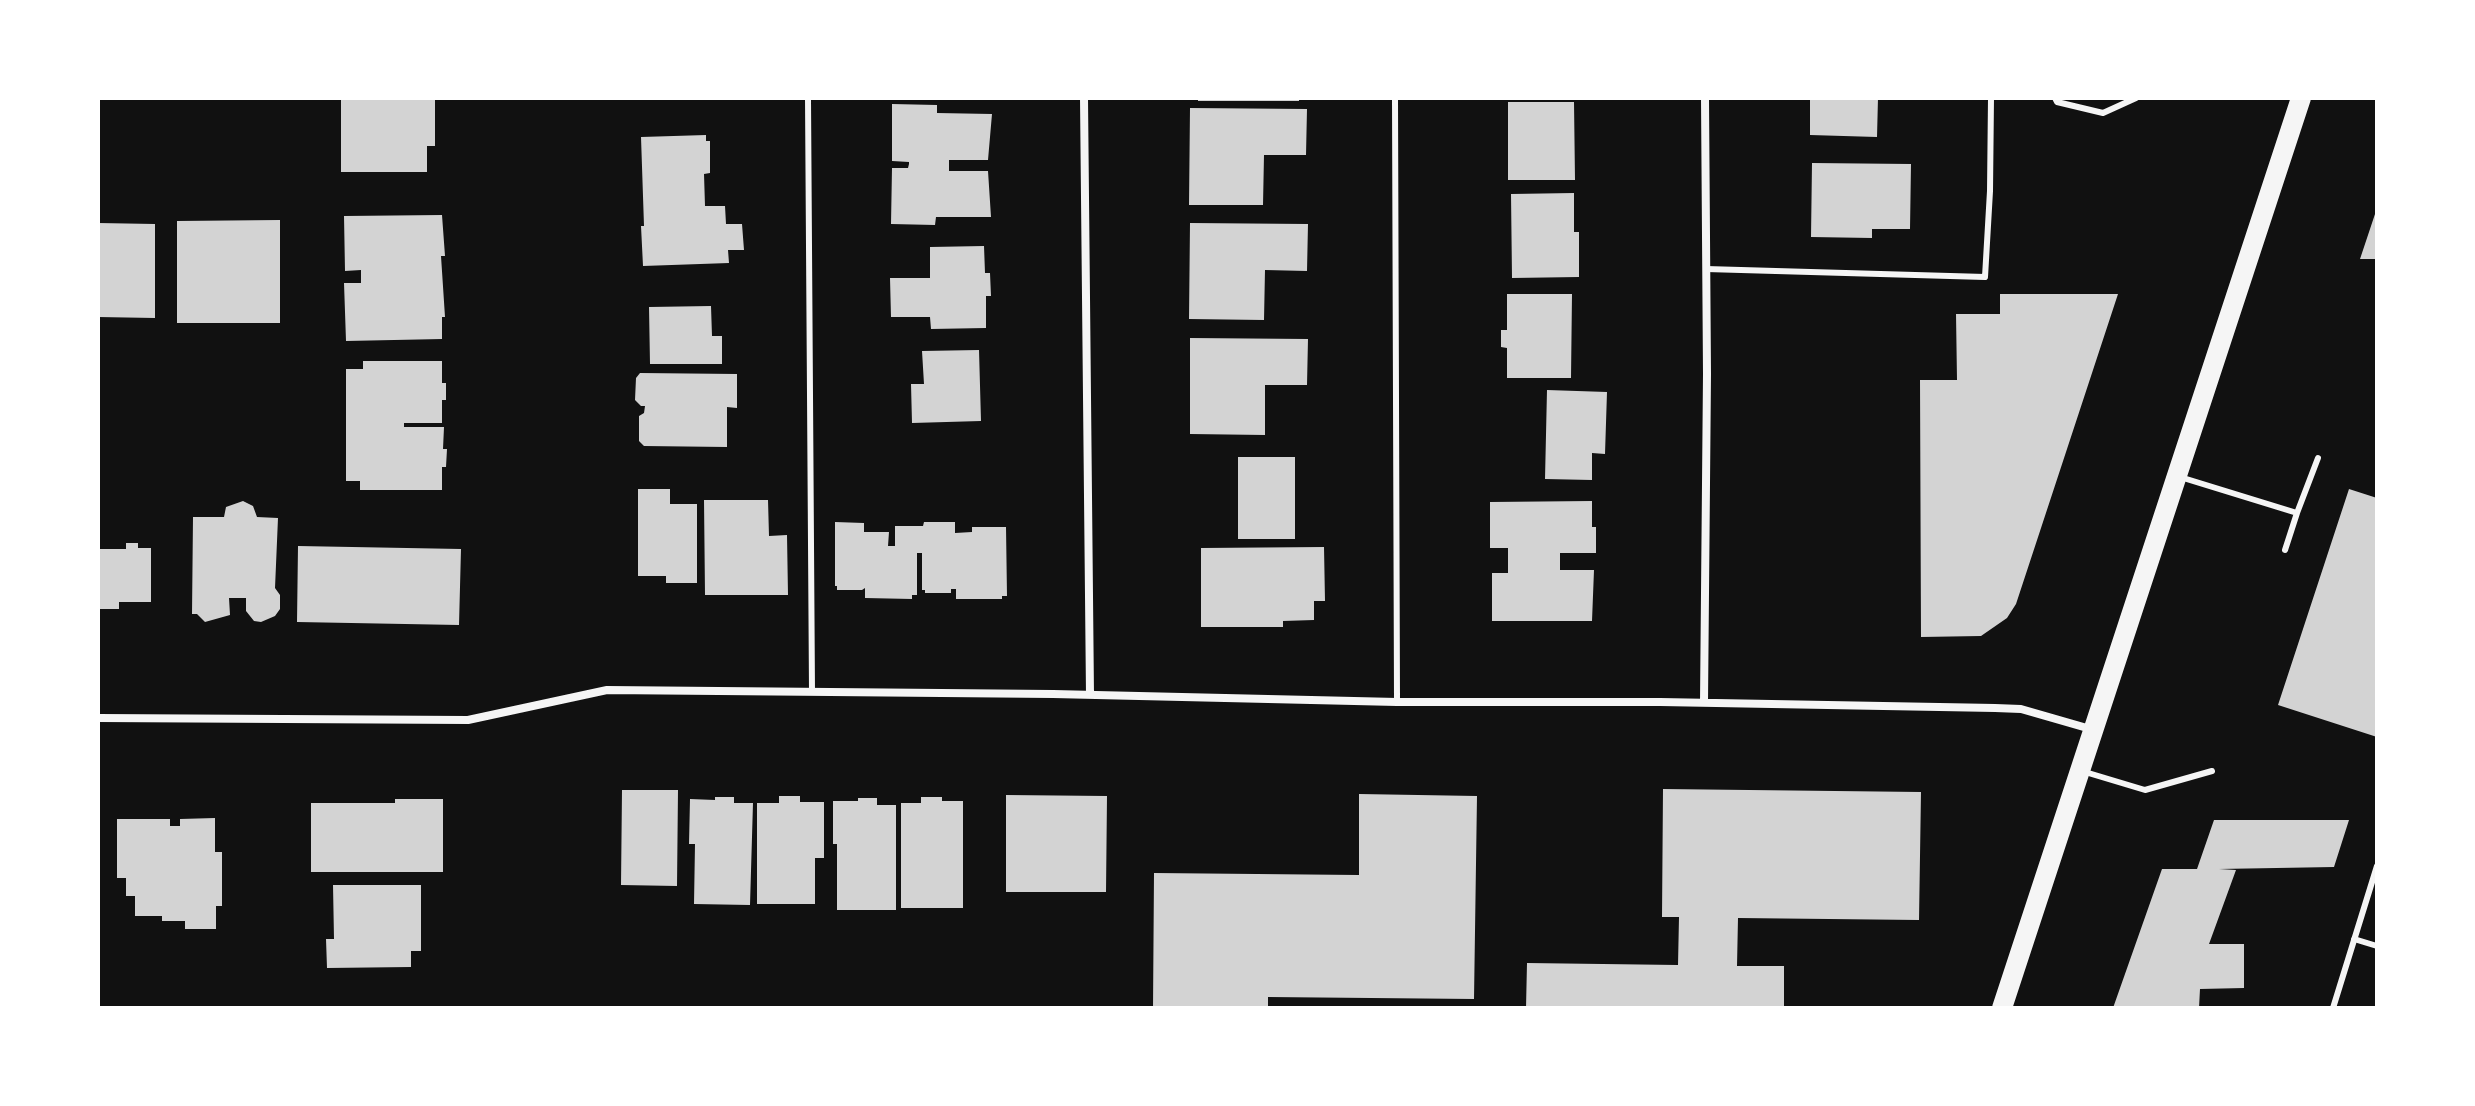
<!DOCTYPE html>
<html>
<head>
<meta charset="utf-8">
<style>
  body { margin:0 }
  #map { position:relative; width:2475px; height:1106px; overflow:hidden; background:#111; font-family:"Exo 2",sans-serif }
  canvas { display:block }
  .frame { position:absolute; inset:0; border:100px solid #fff; pointer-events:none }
</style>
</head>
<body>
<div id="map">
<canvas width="2475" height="1106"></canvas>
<div class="frame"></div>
</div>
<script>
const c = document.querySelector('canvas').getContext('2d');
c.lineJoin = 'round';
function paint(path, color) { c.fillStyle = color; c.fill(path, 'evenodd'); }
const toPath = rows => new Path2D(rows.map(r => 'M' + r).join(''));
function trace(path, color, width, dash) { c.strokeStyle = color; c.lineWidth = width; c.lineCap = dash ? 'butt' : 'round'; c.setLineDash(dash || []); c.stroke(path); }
paint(toPath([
  [341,98,435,98,435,146,427,146,427,172,341,172],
  [1198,98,1299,98,1299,101,1198,101],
  [1810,98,1878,98,1877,137,1810,135],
  [1508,102,1574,102,1575,180,1508,180],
  [892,104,937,105,937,113,992,114,988,160,949,160,949,171,988,171,991,217,936,217,935,225,891,224,892,168,908,168,909,164,909,162,892,161],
  [1190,108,1307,109,1306,155,1264,155,1263,205,1189,205],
  [706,135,706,141,710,141,710,173,704,174,705,206,725,206,726,224,742,224,744,250,728,250,729,263,643,266,641,226,644,226,641,137],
  [1812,163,1911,164,1910,229,1872,229,1872,238,1811,237],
  [1574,193,1574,232,1579,232,1579,277,1512,278,1511,194],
  [2376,211,2377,259,2360,259],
  [442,215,445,256,441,256,445,317,442,317,442,339,346,341,344,283,361,283,361,270,345,271,344,216],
  [280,220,280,323,177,323,177,221],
  [98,223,155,224,155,318,98,317],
  [1190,223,1308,224,1307,271,1265,270,1264,320,1189,319],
  [984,246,985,273,990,273,991,296,986,296,986,328,931,329,930,317,891,317,890,278,930,278,930,247],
  [1507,294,1572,294,1571,378,1507,378,1507,348,1501,347,1501,330,1507,330],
  [2000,294,2118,294,2016,604,2007,618,1981,636,1921,637,1920,380,1957,380,1956,314,2000,314],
  [711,306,712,336,722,336,722,364,650,364,649,307],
  [1190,338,1308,339,1307,385,1265,385,1265,435,1190,434],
  [979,350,981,421,912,423,911,384,924,384,922,351],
  [363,361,442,361,442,383,446,383,446,400,442,400,442,423,404,423,404,427,444,427,443,449,447,449,446,467,442,467,442,490,360,490,360,481,346,481,346,369,363,369],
  [640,373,737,374,737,408,727,407,727,447,644,446,639,441,639,416,644,413,645,406,641,406,635,400,636,378],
  [1547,390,1607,392,1605,454,1592,453,1592,480,1545,479],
  [1238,457,1295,457,1295,539,1238,539],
  [638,489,670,489,670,504,697,504,697,583,666,583,666,576,638,576],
  [2349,489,2377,498,2377,737,2278,705],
  [704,500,768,500,769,536,787,535,788,595,705,595],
  [243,501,253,506,257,517,278,518,275,588,280,595,280,609,275,616,261,622,254,621,246,611,246,598,229,598,230,615,205,622,197,614,192,614,193,517,224,517,226,507],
  [1592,501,1592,527,1596,527,1596,553,1560,553,1560,570,1594,570,1592,621,1492,621,1492,573,1508,573,1508,548,1490,548,1490,502],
  [835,522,864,523,864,532,889,532,888,546,895,546,895,526,923,526,924,522,955,522,955,533,972,532,972,527,1006,527,1007,596,1002,596,1002,599,956,599,956,589,951,589,951,593,925,593,925,590,922,590,922,553,917,553,917,595,912,595,912,599,865,598,865,588,862,590,837,590,837,586,835,586],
  [126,543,138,543,138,548,151,548,151,602,119,602,119,609,98,609,98,549,126,549],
  [298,546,461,549,459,625,297,622],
  [1324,547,1325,601,1314,601,1314,620,1283,621,1283,627,1201,627,1201,548],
  [1663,789,1921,792,1919,920,1738,918,1737,966,1784,966,1784,1008,1526,1008,1527,963,1678,965,1679,917,1662,917],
  [622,790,678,790,677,886,621,885],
  [1359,794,1477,796,1474,999,1268,997,1268,1008,1153,1008,1154,873,1359,875],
  [1006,795,1107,796,1106,892,1006,892],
  [779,796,800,796,800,802,824,802,824,858,815,858,815,904,757,904,757,803,779,803],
  [715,797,734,797,734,803,753,803,750,905,694,904,695,844,689,844,690,799,715,800],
  [921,797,942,797,942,801,963,801,963,908,901,908,901,803,921,803],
  [858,798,877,798,877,805,896,805,896,910,837,910,837,844,833,844,833,801,858,801],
  [395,799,443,799,443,872,311,872,311,803,395,803],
  [215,818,215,852,222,852,222,906,216,906,216,929,185,929,185,921,162,921,162,916,135,916,135,896,126,896,126,878,117,878,117,819,170,819,170,826,180,826,180,819],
  [2214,820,2349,820,2334,867,2219,869,2236,870,2209,944,2244,944,2244,988,2200,989,2199,1008,2113,1008,2162,869,2197,869],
  [333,885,421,885,421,951,411,951,411,967,327,968,326,939,334,939]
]), '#d3d3d3');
trace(toPath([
  [808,98,812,692],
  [1395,98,1397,702],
  [2055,98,2057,102,2103,113,2136,98],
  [1706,269,1985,277,1990,191,1991,98],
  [2180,477,2297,513,2318,458],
  [2285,550,2297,513],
  [2085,772,2145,790,2212,771],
  [2354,939,2377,946],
  [2333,1008,2377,866]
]), '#f5f5f5', 6);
trace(toPath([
  [1084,98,1090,695],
  [1704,702,1707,374,1705,98],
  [98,718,468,720,607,690,1053,694,1397,702,1660,702,1995,708,2021,709,2094,730]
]), '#f5f5f5', 8);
trace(toPath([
  [2002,1008,2301,98]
]), '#f5f5f5', 20);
</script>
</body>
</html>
